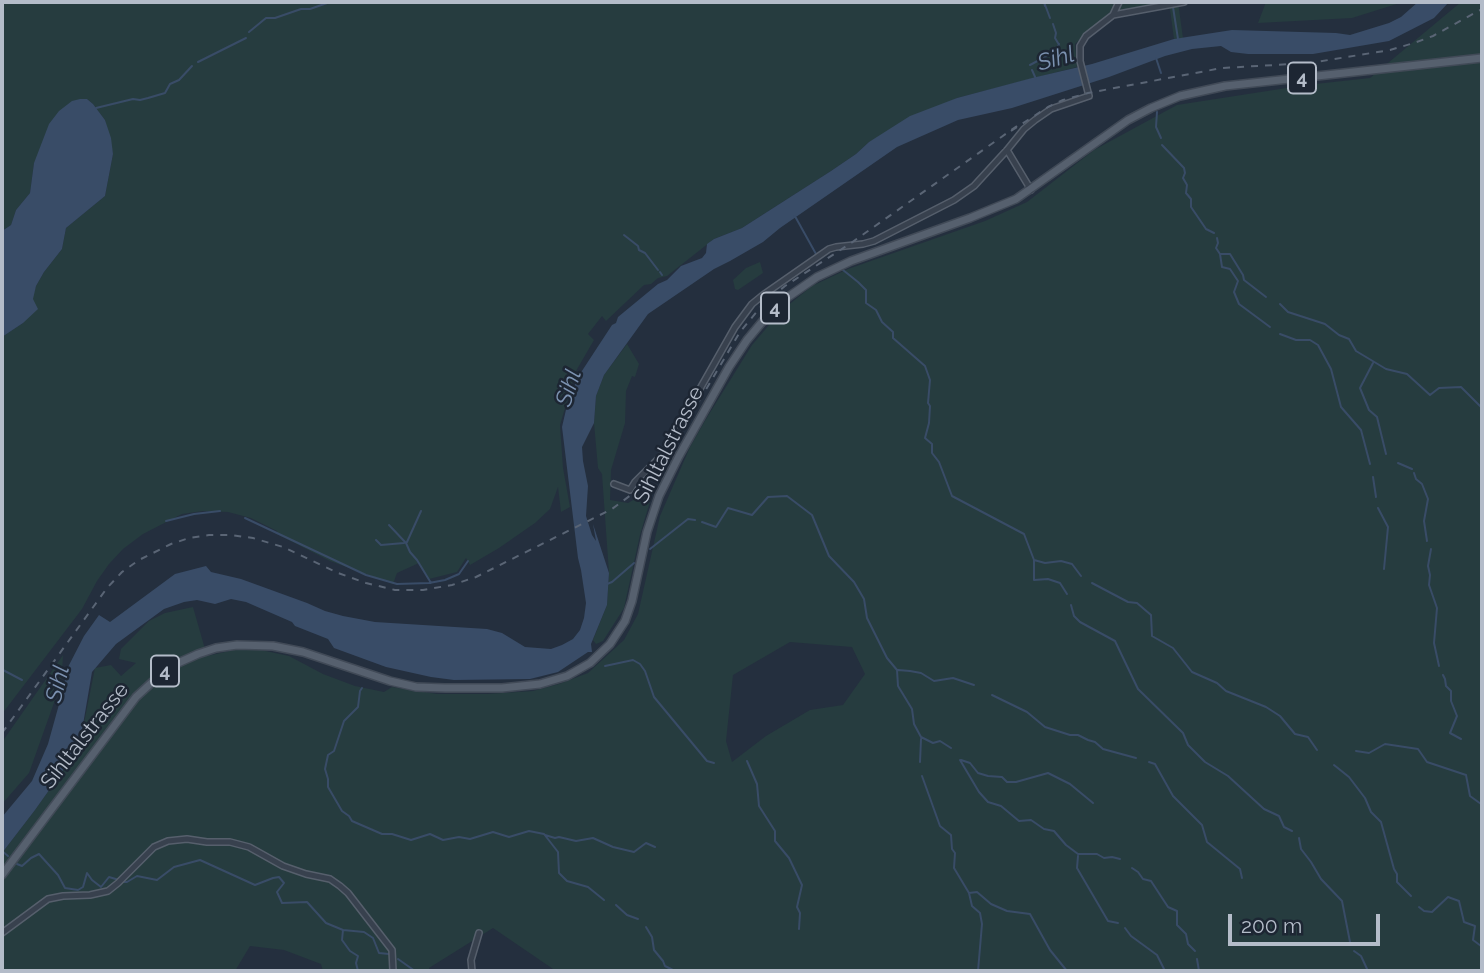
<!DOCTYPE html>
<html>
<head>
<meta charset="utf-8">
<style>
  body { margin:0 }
  #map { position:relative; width:1484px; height:973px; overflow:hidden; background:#242f3e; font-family:Raleway,sans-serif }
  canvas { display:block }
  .frame { position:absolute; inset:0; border:4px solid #b4bcc9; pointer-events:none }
  .scale { position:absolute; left:1228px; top:914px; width:152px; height:32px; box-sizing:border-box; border:4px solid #b4bcc9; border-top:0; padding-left:9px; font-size:21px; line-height:24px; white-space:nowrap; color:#b4bcc9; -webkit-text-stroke:5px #1d2633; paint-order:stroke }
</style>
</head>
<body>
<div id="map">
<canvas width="1484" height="973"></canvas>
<div class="frame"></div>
<div class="scale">200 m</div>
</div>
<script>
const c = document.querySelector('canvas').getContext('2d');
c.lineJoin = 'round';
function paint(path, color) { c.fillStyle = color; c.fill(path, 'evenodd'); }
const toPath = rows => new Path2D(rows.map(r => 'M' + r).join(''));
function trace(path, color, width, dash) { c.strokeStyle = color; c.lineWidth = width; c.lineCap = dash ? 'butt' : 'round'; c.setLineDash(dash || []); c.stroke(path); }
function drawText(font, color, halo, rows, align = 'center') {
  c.font = font + ' Raleway,sans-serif'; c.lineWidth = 5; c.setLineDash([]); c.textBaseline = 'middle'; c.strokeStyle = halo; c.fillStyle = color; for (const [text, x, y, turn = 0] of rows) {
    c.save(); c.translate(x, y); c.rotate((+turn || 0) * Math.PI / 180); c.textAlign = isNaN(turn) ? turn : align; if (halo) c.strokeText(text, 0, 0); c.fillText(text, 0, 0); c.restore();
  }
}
paint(toPath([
  [2,2,1178,2,1183,38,1174,39,1169,2,1110,12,1075,44,1077,67,957,98,869,142,856,154,831,171,742,228,714,239,667,276,658,278,651,284,644,285,606,321,602,316,588,334,594,340,576,371,560,425,563,468,570,507,561,512,558,487,550,509,535,523,499,548,470,565,466,558,457,572,429,579,419,563,397,573,393,584,330,561,277,534,277,531,251,518,228,512,203,511,182,514,143,534,123,549,109,564,97,581,82,609,2,714,2,337,23,323,36,286,44,272,62,249,66,228,105,196,113,154,105,120,93,104,87,99,34,163,30,193,16,210,11,225,2,231],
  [1266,2,1403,2,1352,18,1258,23],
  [1461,2,1482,2,1482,971,556,971,493,928,429,968,429,971,323,971,321,964,284,950,250,946,235,971,2,971,2,853,35,810,79,748,95,668,111,665,121,676,136,663,119,659,121,649,149,621,165,613,193,607,207,656,234,650,261,650,289,656,323,674,355,686,384,692,392,687,437,694,487,694,533,691,559,684,588,673,624,640,638,614,660,516,690,447,706,419,752,345,781,311,812,286,848,269,985,221,1027,202,1094,150,1177,105,1306,85,1370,78],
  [790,642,852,647,865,674,843,705,810,710,766,736,732,762,726,741,733,675],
  [760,262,763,273,738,290,735,289,733,280,746,268],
  [627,344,639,364,635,377,632,376,626,391,625,423,611,470,610,500,628,503,654,488,640,535,624,608,603,641,596,644,593,640,607,605,609,573,602,474,598,468,594,423,596,396,604,375],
  [63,655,62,673,55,700,29,773,2,804,2,742]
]), '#263c3f');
paint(toPath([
  [1418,2,1449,2,1434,18,1389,41,1313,54,1248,54,1231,52,1221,46,1192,49,1165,56,1109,77,1012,108,958,120,897,147,780,228,763,242,730,261,714,269,648,314,604,375,596,396,594,423,582,447,583,461,588,486,586,516,592,535,596,541,593,524,609,573,607,605,591,644,592,652,588,652,558,672,530,679,454,680,431,677,386,667,334,648,328,639,295,626,292,622,246,602,231,599,215,604,197,600,184,602,164,609,116,644,92,672,79,748,35,810,2,853,2,817,32,781,48,744,63,690,67,669,84,636,99,615,110,622,175,574,206,566,211,572,241,579,307,603,325,611,343,616,375,622,487,629,502,633,525,647,551,649,562,645,573,639,580,630,584,618,586,603,581,570,578,558,562,427,568,401,578,377,612,325,616,323,618,317,658,284,667,280,681,266,702,258,706,253,707,244,714,239,742,228,831,171,856,154,869,142,910,116,957,98,1032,78,1092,64,1174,39,1232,30,1336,33,1350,35,1389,23,1401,17],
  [80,99,87,99,93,104,105,120,111,138,113,154,105,196,66,228,62,249,44,272,36,286,33,299,38,309,23,323,2,337,2,231,11,225,16,210,30,193,34,163,49,124,59,111,72,101]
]), '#394c67');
trace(toPath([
  [1045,6,1044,2,1050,18],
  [1173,7,1178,39],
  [1053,24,1056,33,1055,38,1058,43],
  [249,32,266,18,275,18,301,9,310,9,330,2],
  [1156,58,1161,73],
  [198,62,246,38],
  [1030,65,1056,51,1059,44],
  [1032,70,1036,79],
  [96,108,133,99,140,100,148,98,165,93,170,84,179,80,192,66],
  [1157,112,1156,127,1161,138],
  [1162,145,1184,168,1185,173,1183,178,1187,185,1186,193,1191,199,1191,207,1206,229,1214,233],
  [794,216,796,218,816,254],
  [624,235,638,246,639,250,645,253,658,270],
  [1217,238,1218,243,1216,248,1220,254,1230,254,1243,275,1244,280,1266,297],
  [1220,254,1222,267,1230,269,1238,281,1234,292,1239,304,1270,327],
  [843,270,858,282,866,290,866,303,876,310,882,322,893,332,893,338,925,366,930,380,928,403,930,406,929,423,925,438,932,444,932,453,939,462,952,496,1024,534,1034,560,1034,580,1048,579,1060,583,1067,594],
  [660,272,662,275],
  [1280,304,1288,312,1325,324,1339,335,1349,339,1356,351,1386,369,1407,374,1430,395,1439,388,1461,387,1482,408],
  [1280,334,1296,340,1310,340,1318,345,1331,369,1341,407,1361,430,1370,464],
  [1373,363,1360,388,1369,410,1377,417,1386,454],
  [1482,422,1482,426],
  [1398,463,1412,469],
  [1414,473,1416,479,1422,484,1428,499,1424,521,1427,541],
  [1373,477,1376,497],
  [1378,508,1388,527,1384,569],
  [245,518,366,575,397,584,429,583,445,580,459,574,468,561],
  [166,521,194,514,220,511],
  [702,522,716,527,728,508,752,515,768,497,787,496,812,515,829,556,854,582,864,599,867,618,887,658,897,670,898,686,912,709,914,724,921,737,933,743,940,741,951,748],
  [389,525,406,543,410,552,417,560,431,583],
  [376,540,381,545,404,543],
  [407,542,421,511],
  [650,549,688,519,695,520],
  [1431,549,1428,566,1430,575,1429,585,1437,608,1434,643,1439,666],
  [1034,560,1045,563,1061,561,1072,564,1081,576],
  [1092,583,1128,602,1137,603,1151,615,1152,636,1173,648,1192,672,1217,683,1226,691,1266,707,1280,716,1295,734,1308,737,1317,750],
  [607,584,612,582,634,563],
  [1071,605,1074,616,1080,622,1115,641,1138,689,1183,733,1188,745,1205,762,1228,776,1264,809,1279,816,1284,827,1292,831],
  [605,666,633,660,640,664,645,671,654,697,707,761,714,763],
  [3,670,22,680],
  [898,670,910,671,921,673,934,681,953,678,974,685],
  [1443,675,1445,679,1446,686,1451,691,1451,701,1457,716,1450,733,1461,739],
  [362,688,360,691,358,707,344,721,334,751,328,755,325,769,328,779,328,787,342,811,349,816,352,821,382,834,392,834,411,840,430,834,443,840,459,837,470,839,493,832,509,837,529,831,544,834,558,852,559,873,567,881,588,887,604,900],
  [992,695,1027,712,1045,727,1070,735,1078,735,1088,740,1095,742,1103,749,1136,758],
  [1356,751,1369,753,1385,744,1418,749,1427,762,1466,775,1470,796,1481,804],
  [960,760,979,792,988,802,1001,806,1019,821,1031,820,1044,829,1054,831,1066,845,1078,854,1097,854,1104,858,1112,857,1120,859],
  [961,760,970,763,978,773,988,776,1002,777,1007,782,1016,782,1048,773,1070,784,1093,803],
  [747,761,757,784,759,806,775,831,775,841,789,858,802,885,797,907,800,913,799,929],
  [920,762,921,739],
  [1149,762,1155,764,1173,796,1202,825,1207,842,1240,869,1242,878],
  [1334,765,1349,777,1365,798,1371,812,1381,822,1394,869,1397,874,1397,882,1411,896],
  [922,776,940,826,951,835,952,849,955,853,954,868,969,893,972,906,980,913,982,924,978,971],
  [545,835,555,838,559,837,576,841,593,838,613,847,634,852,646,843,655,847],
  [1299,838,1301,849,1311,862,1321,879,1342,901,1350,942],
  [2,851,8,856],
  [1078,856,1077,868,1108,921,1118,923],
  [17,864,22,866,31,858,39,854,58,875,65,888,78,890,83,887,87,873,92,880,101,887,109,877,119,880],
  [1132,868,1138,872,1143,879,1151,881,1168,907,1177,911,1177,925,1186,934,1188,944,1195,951],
  [124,882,127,882,137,876,157,880,174,867,200,860,255,885,273,878,279,877,284,883,277,892,282,903,307,902,326,923,343,930,342,940,350,951,358,956,356,963,358,971],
  [969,893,977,892,991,904,1007,911,1030,914,1050,950,1067,971],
  [616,905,627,915,638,919],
  [1419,907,1424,911,1432,912,1448,897,1459,901,1464,922,1475,926,1473,940,1481,946],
  [646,927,652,937,654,950,663,961,665,966,675,971],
  [1125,928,1131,936,1157,955,1165,971],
  [343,930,364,932,373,938,379,953,389,954],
  [1354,951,1361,956,1368,971],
  [398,959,415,971],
  [1197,959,1199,971]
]), '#394c67', 2);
const minor = toPath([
  [1113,15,1184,2],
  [1007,150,1031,190],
  [614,484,630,490,635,482,663,454,735,327,752,304,763,295,829,249,836,247,863,244,874,241,954,200,974,186,1007,150,1024,129,1035,120,1051,109,1089,96,1080,61,1080,46,1086,36,1113,15,1119,2],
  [2,933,48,899,63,896,90,895,108,891,118,883,154,847,168,841,187,839,207,842,230,842,249,847,283,866,306,874,330,879,340,886,348,893,392,950,393,971],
  [472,971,471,960,479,933]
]);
const major = toPath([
  [2,875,136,697,161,674,178,663,198,654,216,648,237,645,273,646,303,652,390,681,416,687,445,688,502,688,540,684,567,676,590,663,610,644,625,621,632,601,647,532,659,496,679,456,729,367,747,340,767,316,788,297,817,277,851,261,970,218,1016,199,1128,120,1151,108,1180,96,1225,86,1482,58]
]);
trace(minor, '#565f6c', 8);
trace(major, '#414a57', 10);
trace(minor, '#38414e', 5);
trace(major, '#56606e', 7);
trace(toPath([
  [1011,131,1048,107,1063,100,1088,93,1222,68,1310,63,1390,50,1414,43,1433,36,1482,9],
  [2,733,107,588,122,572,139,560,171,544,189,538,209,535,231,535,253,538,283,547,338,573,366,583,395,590,423,590,452,585,476,577,612,509,639,489,663,462,740,332,764,303,785,286,851,243,1017,126]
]), '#5a6575', 2, [7, 7]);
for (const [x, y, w] of [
  [1302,78,28],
  [775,308,28],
  [165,671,28]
]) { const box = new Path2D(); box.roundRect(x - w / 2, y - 15.5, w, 31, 5); c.fillStyle = '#1d2633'; c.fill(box); trace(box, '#b4bcc9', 2); }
drawText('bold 19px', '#b4bcc9', null, [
  ["4",1302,78],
  ["4",775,308],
  ["4",165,671]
]);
drawText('21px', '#b4bcc9', '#1d2633', [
  ["Sihltalstrasse",669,445,-63],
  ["Sihltalstrasse",85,736,-52]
]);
drawText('italic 23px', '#7c92b1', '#1d2633', [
  ["Sihl",1056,59,-16],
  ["Sihl",569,388,-72],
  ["Sihl",58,684,-76]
]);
</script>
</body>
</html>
